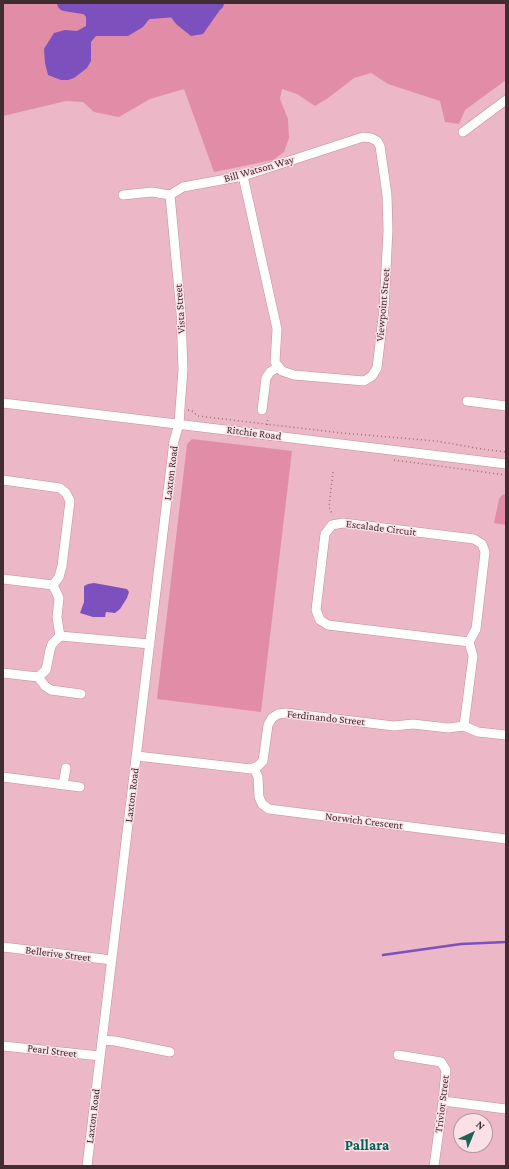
<!DOCTYPE html>
<html>
<head>
<meta charset="utf-8">
<style>
  body { margin:0 }
  #map { position:relative; width:509px; height:1169px; overflow:hidden; background:#ecb7c6; font-family:"Crimson Pro",serif }
  canvas { display:block }
  .frame { position:absolute; inset:0; border:4px solid #412c32; pointer-events:none }
  .north { position:absolute; left:453px; top:1113px; width:40px; height:40px; box-sizing:border-box; background:#fce0e7; border:1px solid #b1989f; border-radius:50%; rotate:44deg; font-size:11px; font-weight:700; line-height:16px; text-align:center; color:#412c32 }
  .north::after { content:''; display:block; margin:auto; width:14px; height:18px; background:#1d6458; clip-path:polygon(50% 0,100% 100%,50% 72%,0 100%) }
</style>
</head>
<body>
<div id="map">
<canvas width="509" height="1169"></canvas>
<div class="frame"></div>
<div class="north">N</div>
</div>
<script>
const c = document.querySelector('canvas').getContext('2d');
c.lineJoin = 'round';
function paint(path, color) { c.fillStyle = color; c.fill(path, 'evenodd'); }
const toPath = rows => new Path2D(rows.map(r => 'M' + r).join(''));
function trace(path, color, width, dash) { c.strokeStyle = color; c.lineWidth = width; c.lineCap = dash ? 'butt' : 'round'; c.setLineDash(dash || []); c.stroke(path); }
function drawText(font, color, halo, rows, align = 'center') {
  c.font = font + ' "Crimson Pro",serif'; c.lineWidth = 3; c.setLineDash([]); c.textBaseline = 'middle'; c.strokeStyle = halo; c.fillStyle = color; for (const [text, x, y, turn = 0] of rows) {
    c.save(); c.translate(x, y); c.rotate((+turn || 0) * Math.PI / 180); c.textAlign = isNaN(turn) ? turn : align; if (halo) c.strokeText(text, 0, 0); c.fillText(text, 0, 0); c.restore();
  }
}
paint(toPath([
  [3,3,506,3,506,80,465,110,459,124,445,122,440,101,388,84,371,73,354,78,328,98,315,106,297,94,282,89,280,99,288,119,289,138,284,152,273,160,214,172,184,89,150,99,119,117,94,112,83,102,66,101,3,116],
  [192,439,292,451,261,712,157,699,187,444],
  [506,494,506,525,494,523,499,499,502,495]
]), '#e28da8');
paint(toPath([
  [81,3,143,3,150,18,143,27,128,36,96,36,91,42,91,61,87,68,74,78,68,80,61,80,48,75,45,63,44,49,54,33,65,30,77,31,86,26,86,17,80,9],
  [164,3,223,3,222,7,203,34,191,36,176,24,168,13],
  [94,583,127,589,129,592,127,598,120,609,115,613,106,612,105,617,93,617,80,613,84,602,84,586,88,584]
]), '#7c50bd');
trace(toPath([
  [383,955,461,944,506,942]
]), '#7c50bd', 2.5);
trace(toPath([
  [65,3,102,9],
  [125,13,201,7,216,3]
]), '#7c50bd', 16);
const minor = toPath([
  [463,132,506,100],
  [123,195,152,192,170,195,183,187,243,176,363,137,371,138,377,141,380,146,387,195,388,230,384,309,377,368,372,376,364,381,294,375,282,371,275,362,277,329,243,176],
  [467,401,506,406],
  [3,403,506,464],
  [262,410,266,378,270,372,278,367],
  [3,480,60,488,66,493,70,501,62,566,59,577,53,585],
  [3,579,53,585],
  [53,585,59,598,57,617,60,636],
  [3,673,38,677,46,670,50,650,52,644,60,636,150,644],
  [38,677,45,686,51,690,81,694],
  [464,726,473,656,469,642,476,629,485,552,482,544,474,539,343,523,332,525,325,534,316,610,320,620,328,625,469,642],
  [137,756,251,769,258,766,263,761,268,725,272,718,278,714,286,713,394,726,413,724,448,728,464,726,478,732,506,735],
  [254,768,258,777,259,797,262,804,269,809,506,839],
  [3,777,80,787],
  [63,785,66,768],
  [3,947,112,960],
  [102,1040,115,1041,170,1052],
  [3,1046,100,1056],
  [398,1055,441,1062,446,1070,443,1101,434,1166],
  [443,1101,506,1109],
  [87,1166,174,441,179,424,180,409,183,370,181,313,170,195]
]);
trace(minor, '#c08e9d', 10);
trace(toPath([
  [188,410,192,411,198,416,342,433,436,441,482,449,506,452],
  [267,425,268,417],
  [394,460,506,475],
  [333,472,329,506,330,510,333,515]
]), '#94707a', 1.5, [1, 3]);
trace(minor, '#fff', 9);
drawText('11px', '#412c32', '#fce0e7', [
  ["Bill Watson Way",259,169,-16],
  ["Viewpoint Street",383,305,-85],
  ["Vista Street",180,309,-94],
  ["Ritchie Road",254,433,7],
  ["Laxton Road",171,473,-83],
  ["Escalade Circuit",381,528,7],
  ["Ferdinando Street",326,718,6],
  ["Laxton Road",132,795,-83],
  ["Norwich Crescent",364,821,7],
  ["Bellerive Street",58,954,7],
  ["Pearl Street",52,1051,7],
  ["Trivior Street",442,1104,-83],
  ["Laxton Road",93,1116,-83]
]);
drawText('bold 15px', '#016154', '#fce0e7', [
  ["Pallara",367,1145]
]);
</script>
</body>
</html>
